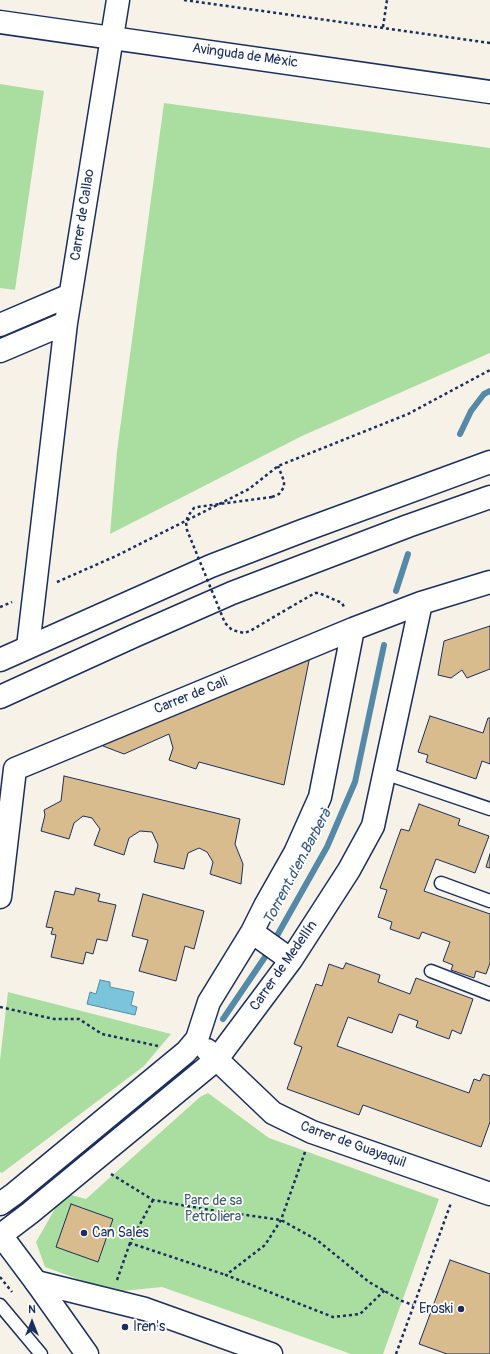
<!DOCTYPE html>
<html>
<head>
<meta charset="utf-8">
<style>
  body { margin:0 }
  #map { position:relative; width:490px; height:1354px; overflow:hidden; background:#f7f2e8; font-family:Pangolin,sans-serif }
  canvas { display:block }
  .north { position:absolute; left:12px; top:1302px; width:40px; height:40px; -webkit-text-stroke:3px #fff; paint-order:stroke; rotate:0deg; font-size:11px; font-weight:700; line-height:16px; text-align:center; color:#1b2f5e }
  .north::after { content:''; display:block; margin:auto; width:14px; height:18px; background:#1b2f5e; clip-path:polygon(50% 0,100% 100%,50% 72%,0 100%) }
</style>
</head>
<body>
<div id="map">
<canvas width="490" height="1354"></canvas>
<div class="north">N</div>
</div>
<script>
const c = document.querySelector('canvas').getContext('2d');
c.lineJoin = 'round';
function paint(path, color) { c.fillStyle = color; c.fill(path, 'evenodd'); }
const toPath = rows => new Path2D(rows.map(r => 'M' + r).join(''));
function trace(path, color, width, dash) { c.strokeStyle = color; c.lineWidth = width; c.lineCap = dash ? 'butt' : 'round'; c.setLineDash(dash || []); c.stroke(path); }
function drawText(font, color, halo, rows, align = 'center') {
  c.font = font + ' Pangolin,sans-serif'; c.lineWidth = 3.5; c.setLineDash([]); c.textBaseline = 'middle'; c.strokeStyle = halo; c.fillStyle = color; for (const [text, x, y, turn = 0] of rows) {
    c.save(); c.translate(x, y); c.rotate((+turn || 0) * Math.PI / 180); c.textAlign = isNaN(turn) ? turn : align; if (halo) c.strokeText(text, 0, 0); c.fillText(text, 0, 0); c.restore();
  }
}
paint(toPath([
  [0,84,44,91,15,290,0,288],
  [164,103,490,148,490,353,302,436,110,534,117,451],
  [8,992,171,1034,144,1066,2,1173,0,1172,0,1060],
  [208,1093,269,1138,439,1199,383,1354,351,1354,162,1287,113,1292,45,1267,36,1242,64,1193,86,1199,200,1097]
]), '#aadea0');
const water = toPath([
  [100,980,110,982,110,987,134,992,131,1005,137,1007,135,1015,87,1004,90,992,96,994,100,980]
]);
paint(water, '#7ac5da');
trace(water, '#5489a8', 1);
trace(toPath([
  [460,434,471,411,484,394,490,391],
  [396,591,408,554],
  [223,1019,265,957,327,847,355,782,384,645]
]), '#5489a8', 6);
const building = toPath([
  [490,626,490,669,467,678,462,670,451,678,438,675,444,641,490,626],
  [310,656,284,785,199,762,196,769,169,760,173,748,169,734,124,754,103,746,100,742,310,656],
  [430,716,483,733,488,718,490,718,490,764,482,761,476,779,426,762,428,755,418,752,430,716],
  [64,776,240,819,235,844,243,864,241,884,210,874,213,862,207,852,199,848,188,853,184,869,154,862,158,845,152,832,140,831,129,838,124,855,94,845,100,829,92,818,83,816,74,823,69,839,41,831,45,815,44,810,61,801,64,776],
  [419,804,460,819,458,825,489,836,475,873,436,859,424,891,490,914,490,963,486,974,476,971,474,978,451,970,453,965,443,961,450,942,422,932,419,939,390,929,392,922,378,917,387,890,380,888,401,829,409,831,419,804],
  [490,854,490,868,486,867,490,854],
  [76,888,100,894,98,901,116,905,107,941,97,939,93,954,86,952,83,964,51,957,56,935,51,934,53,928,46,927,55,891,74,895,76,888],
  [143,894,204,911,194,949,185,946,176,981,139,971,148,940,132,936,143,894],
  [346,963,380,975,378,982,410,994,416,978,473,999,461,1034,452,1030,449,1039,416,1027,418,1021,399,1014,392,1033,348,1017,337,1046,469,1093,474,1079,480,1081,483,1074,490,1076,490,1122,481,1147,363,1105,359,1115,287,1089,302,1047,294,1044,316,984,322,986,329,964,343,969,346,963],
  [71,1204,113,1219,98,1262,56,1247,71,1204],
  [450,1260,490,1274,490,1354,447,1354,419,1344,450,1260]
]);
paint(building, '#d9bc8d');
trace(building, '#1b2f5e', 1);
const service = toPath([
  [384,773,490,809],
  [441,883,490,901],
  [431,971,490,994],
  [0,1305,41,1354]
]);
const minor = toPath([
  [0,325,70,295],
  [0,351,66,323,118,0],
  [28,647,66,323],
  [0,897,15,769,353,629,421,603,490,582],
  [252,932,291,960],
  [207,1050,273,1113,312,1132,490,1194],
  [0,1204,14,1194,186,1052,197,1039,209,1002,252,932,265,906,295,853,320,797,353,629],
  [1,1235,30,1213,217,1059,291,960,349,870,373,826,421,603],
  [36,1282,145,1309,271,1354]
]);
const tertiary = toPath([
  [0,22,490,92],
  [0,1234,36,1282,87,1354]
]);
const motorway = toPath([
  [0,660,211,566,302,531,490,462],
  [0,697,134,636,232,593,408,526,490,497]
]);
trace(service, '#1b2f5e', 15);
trace(minor, '#1b2f5e', 25);
trace(tertiary, '#1b2f5e', 25);
trace(motorway, '#1b2f5e', 25);
trace(toPath([
  [184,0,490,43],
  [383,27,387,0],
  [272,497,279,494,284,487,284,481,278,466],
  [57,582,116,556,249,489,278,466,408,414,490,370],
  [0,607,12,602],
  [289,608,315,593,319,593,342,603,345,609],
  [0,1007,54,1019,79,1019,102,1034,158,1046],
  [305,1152,281,1220,265,1245,226,1275,333,1317,360,1314,385,1290],
  [111,1174,153,1200,204,1209,281,1220,317,1240,369,1282,402,1301,413,1305],
  [153,1200,130,1243,226,1275],
  [0,1277,12,1292],
  [117,1280,130,1243],
  [396,1354,451,1203]
]), '#1b2f5e', 2.5, [3, 3]);
trace(service, '#fff', 12);
trace(minor, '#fff', 22);
trace(tertiary, '#fff', 22);
trace(motorway, '#fff', 22);
trace(toPath([
  [272,497,197,507,194,508,188,516,186,522,187,530,225,623,232,630,244,633,250,631,289,608]
]), '#1b2f5e', 2.5, [3, 3]);
for (const [x, y, r, color] of [
  [84,1233,4,"#1b2f5e"],
  [461,1309,4,"#1b2f5e"],
  [125,1327,4,"#1b2f5e"]
]) { const dot = new Path2D(); dot.arc(x, y, r, 0, 2 * Math.PI); c.fillStyle = color; c.fill(dot); trace(dot, '#fff', 1.5); }
drawText('14px', '#1b2f5e', '#fff', [
  ["Avinguda de Mèxic",245,56,8],
  ["Carrer de Callao",83,215,-81],
  ["Carrer de Cali",191,696,-22],
  ["Carrer de Medellín",284,966,-55],
  ["Carrer de Guayaquil",353,1145,20]
]);
drawText('14px', '#3f5b6e', '#fff', [
  ["Parc de sa",213,1201],
  ["Petroliera",213,1217]
]);
drawText('14px', '#1b2f5e', '#fff', [
  ["Can Sales",92,1233],
  ["Eroski",453,1309,"right"],
  ["Iren's",133,1327]
], 'left');
drawText('italic 15px', '#385c83', '#fff', [
  ["Torrent d'en Barberà",298,867,-62]
]);
</script>
</body>
</html>
